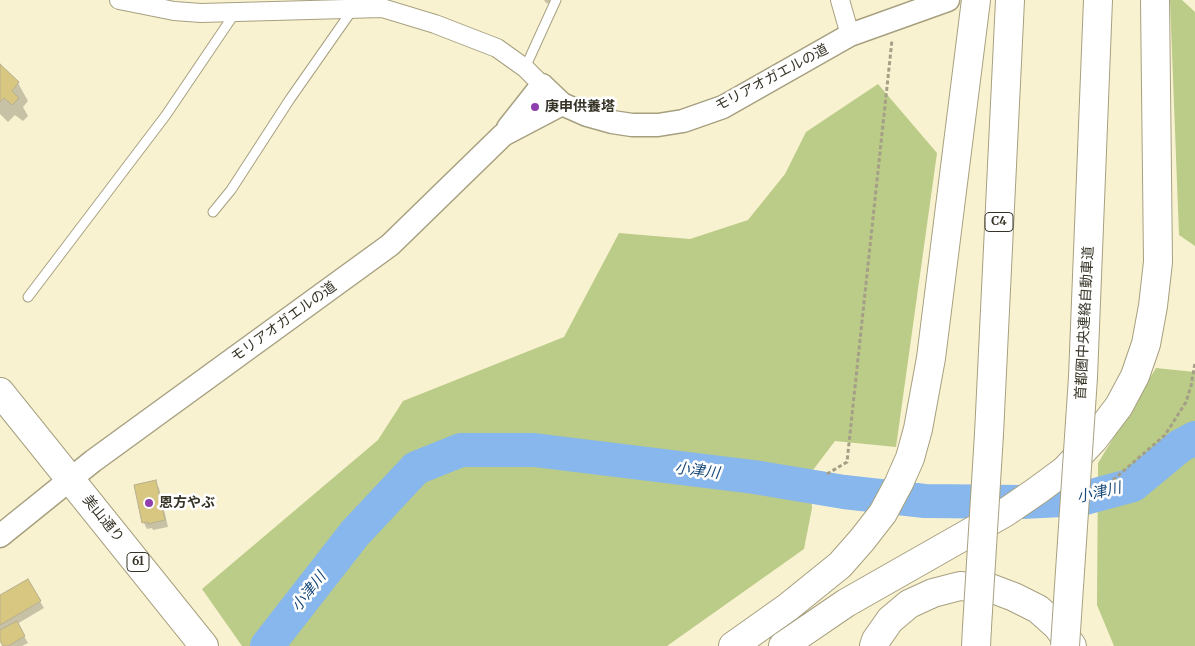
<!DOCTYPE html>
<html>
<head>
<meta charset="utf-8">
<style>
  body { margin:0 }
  canvas { display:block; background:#f9f2d0 }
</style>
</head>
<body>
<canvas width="1195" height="646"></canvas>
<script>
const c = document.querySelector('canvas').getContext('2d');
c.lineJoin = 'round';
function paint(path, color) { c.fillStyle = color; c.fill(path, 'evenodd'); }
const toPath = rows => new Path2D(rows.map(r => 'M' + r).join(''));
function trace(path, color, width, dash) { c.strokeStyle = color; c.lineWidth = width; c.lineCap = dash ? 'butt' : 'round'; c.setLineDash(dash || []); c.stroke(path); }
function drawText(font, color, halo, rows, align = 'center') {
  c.font = font + ' Merriweather,"Noto Sans JP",serif'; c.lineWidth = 5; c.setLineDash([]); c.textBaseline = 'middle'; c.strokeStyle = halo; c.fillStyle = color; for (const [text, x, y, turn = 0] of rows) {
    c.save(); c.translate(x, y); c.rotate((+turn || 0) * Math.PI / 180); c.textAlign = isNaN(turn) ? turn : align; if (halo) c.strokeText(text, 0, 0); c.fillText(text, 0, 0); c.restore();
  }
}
paint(toPath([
  [1170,0,1182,0,1195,12,1195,246,1179,235],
  [878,84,937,153,896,447,835,441,810,474,812,508,804,549,667,646,242,646,202,589,378,440,403,401,564,337,619,233,690,239,748,220,785,174,806,132],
  [1156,368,1195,372,1195,646,1114,646,1097,605,1098,463]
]), '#bbcb88');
paint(toPath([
  [544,0,555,0,554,4,546,3],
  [0,66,18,83,28,101,23,107,28,116,23,121,15,115,8,122,0,114],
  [155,482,159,488,168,527,153,530,152,528,147,529,144,523,135,486],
  [27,580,44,608,17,624,28,643,22,646,4,646,0,639,0,596]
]), '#0003');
trace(toPath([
  [267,646,355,533,416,468,461,450,534,450,754,477,844,492,925,501,1022,502,1081,499,1133,485,1180,446,1195,438]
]), '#87b7ec', 34);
const building = toPath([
  [0,64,19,82,12,91,19,98,12,105,4,98,0,102,0,64],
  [156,480,165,520,148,524,148,522,142,523,134,485,156,480],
  [28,579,41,601,0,625,0,595,28,579],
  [17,621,25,636,8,646,3,646,0,641,0,630,17,621]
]);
paint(building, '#d8c781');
trace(building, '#b7b090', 1);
const service = toPath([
  [525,68,556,0],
  [213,212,231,190,290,99,353,9],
  [28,297,166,115,235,13]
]);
const minor = toPath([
  [119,0,174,11,201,13,382,8,435,24,497,48,525,68,542,85],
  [840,0,850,35]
]);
const tertiary = toPath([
  [508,128,542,85,562,104,587,115,612,122,632,125,658,125,683,121,723,107,850,35,948,0],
  [0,536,93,461,390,245,503,135,562,104]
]);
const primary = toPath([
  [0,392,204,646]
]);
const motorway = toPath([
  [1083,377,1098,0],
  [989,434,1010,0],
  [733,646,788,607,840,565,862,540,883,513,899,483,910,458,918,429,931,358,976,0],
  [783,646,846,603,1006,512,1038,490,1065,470,1094,439,1119,406,1135,376,1146,344,1153,306,1158,262,1155,0],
  [874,646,876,640,890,620,909,604,933,593,960,586,993,589,1014,597,1038,609,1057,626,1072,646],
  [976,646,977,627]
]);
trace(service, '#a7a080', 11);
trace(minor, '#a7a080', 20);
trace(tertiary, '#a7a080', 25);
trace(primary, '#a7a080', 30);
trace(motorway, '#a7a080', 30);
trace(toPath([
  [827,474,847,462,892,40],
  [1113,480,1165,435,1186,402,1191,386,1195,363]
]), '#a49f86', 3, [4, 2.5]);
trace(service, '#fff', 9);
trace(minor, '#fff', 18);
trace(tertiary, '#fff', 22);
trace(primary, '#fff', 28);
trace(motorway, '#fff', 28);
const motorwayBridge = toPath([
  [977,627,989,434],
  [1065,646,1083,377]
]);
trace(motorwayBridge, '#a7a080', 30, []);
trace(motorwayBridge, '#fff', 28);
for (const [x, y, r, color] of [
  [535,107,5,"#8f3eae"],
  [149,503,5,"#8f3eae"]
]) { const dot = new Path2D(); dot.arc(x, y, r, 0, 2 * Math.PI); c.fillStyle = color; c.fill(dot); trace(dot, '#fff', 2); }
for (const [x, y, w] of [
  [999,222,28],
  [138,562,22]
]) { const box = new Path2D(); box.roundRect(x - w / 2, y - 9.5, w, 19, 4); c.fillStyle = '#fff'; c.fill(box); trace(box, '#373427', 1); }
drawText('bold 12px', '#373427', null, [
  ["C4",999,222],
  ["61",138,562]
]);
drawText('14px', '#373427', '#fff', [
  ["モリアオガエルの道",772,78,-28],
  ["モリアオガエルの道",284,322,-36],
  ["首都圏中央連絡自動車道",1085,323,-87],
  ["美山通り",103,519,51]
]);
drawText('bold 14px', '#373427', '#fff', [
  ["庚申供養塔",545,107],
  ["恩方やぶ",159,503]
], 'left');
drawText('italic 15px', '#164879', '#fff', [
  ["小津川",697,471,7],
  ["小津川",1099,493,-13],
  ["小津川",309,592,-52]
]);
</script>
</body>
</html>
